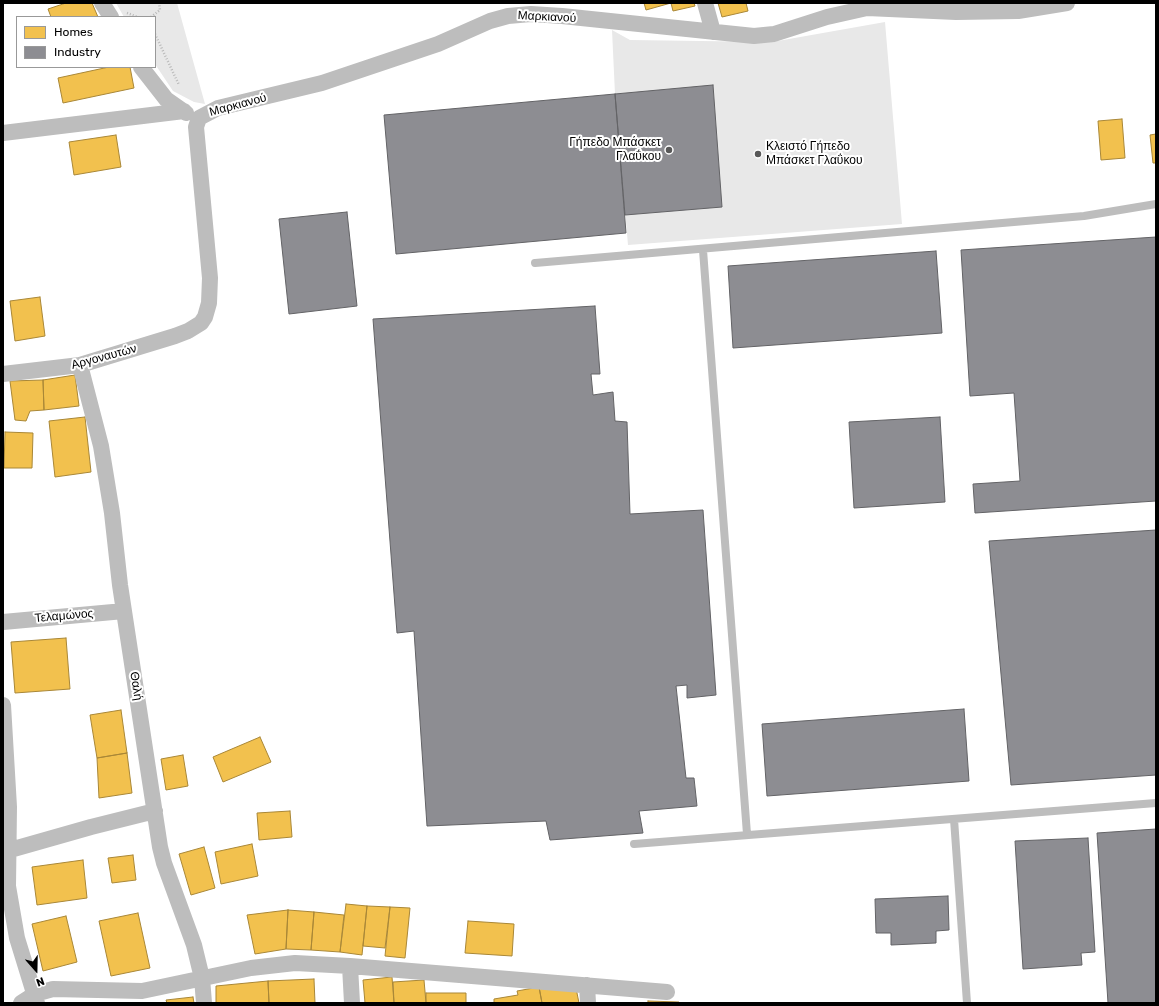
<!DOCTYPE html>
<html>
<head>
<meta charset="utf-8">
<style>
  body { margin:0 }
  #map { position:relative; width:1159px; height:1006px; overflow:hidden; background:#fff; font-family:Rubik,sans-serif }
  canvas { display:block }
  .frame { position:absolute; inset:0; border:4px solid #000; pointer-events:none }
  .legend { position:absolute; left:16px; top:16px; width:140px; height:52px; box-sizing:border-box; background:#fff; border:1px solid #999; margin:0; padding:5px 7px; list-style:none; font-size:12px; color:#000 }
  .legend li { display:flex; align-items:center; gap:8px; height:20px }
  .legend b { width:20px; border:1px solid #999 }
  .north { position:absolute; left:16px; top:950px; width:40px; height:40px; -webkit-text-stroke:3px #fff; paint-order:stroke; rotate:160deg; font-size:11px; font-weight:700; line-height:16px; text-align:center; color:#000 }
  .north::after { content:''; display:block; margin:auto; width:14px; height:18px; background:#000; clip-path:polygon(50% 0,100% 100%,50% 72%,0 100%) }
</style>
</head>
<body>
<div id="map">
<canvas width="1159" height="1006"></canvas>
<div class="frame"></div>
<ul class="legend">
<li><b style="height:11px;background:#f2c14e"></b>Homes</li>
<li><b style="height:11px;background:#8d8d92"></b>Industry</li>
</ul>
<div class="north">N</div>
</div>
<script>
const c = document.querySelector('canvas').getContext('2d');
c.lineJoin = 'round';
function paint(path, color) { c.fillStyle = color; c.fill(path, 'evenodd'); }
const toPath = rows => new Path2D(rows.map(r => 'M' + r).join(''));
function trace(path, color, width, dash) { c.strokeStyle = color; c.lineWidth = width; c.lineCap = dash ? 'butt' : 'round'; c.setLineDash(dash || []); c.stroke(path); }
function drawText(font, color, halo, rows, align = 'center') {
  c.font = font + ' Rubik,sans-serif'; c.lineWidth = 4; c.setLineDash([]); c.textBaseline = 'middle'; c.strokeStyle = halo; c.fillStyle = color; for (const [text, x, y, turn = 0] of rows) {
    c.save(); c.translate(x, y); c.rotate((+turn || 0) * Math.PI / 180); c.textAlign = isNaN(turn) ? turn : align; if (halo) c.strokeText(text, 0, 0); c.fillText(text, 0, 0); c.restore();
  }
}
paint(toPath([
  [116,3,177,3,205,104,194,102,173,91,155,64,155,17,124,17],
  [885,22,902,224,628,245,615,94,612,30,630,40,772,42]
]), '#e8e8e8');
const homes = toPath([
  [66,3,92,3,98,17,51,17,48,9,66,3],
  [644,3,671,3,646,10,644,3],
  [671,3,694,3,695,6,673,11,671,3],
  [718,3,746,3,748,11,722,17,718,3],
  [109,67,130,67,134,88,63,103,58,78,109,67],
  [1122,119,1125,158,1101,160,1098,121,1122,119],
  [1156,134,1156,163,1153,163,1150,135,1156,134],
  [116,135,121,167,74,175,69,142,116,135],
  [40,297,45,336,15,341,10,301,40,297],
  [75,375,79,406,44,410,43,380,75,375],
  [43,380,44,410,30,411,26,421,15,420,10,381,43,380],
  [85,417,91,472,55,477,49,421,85,417],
  [5,432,33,433,32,468,4,468,5,432],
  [66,638,70,689,15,693,11,642,66,638],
  [121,710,127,753,97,758,90,715,121,710],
  [260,737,271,762,223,782,213,757,260,737],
  [127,753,132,793,99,798,97,758,127,753],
  [183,755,188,786,166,790,161,759,183,755],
  [290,811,292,837,259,840,257,813,290,811],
  [252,844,258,876,221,884,215,852,252,844],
  [204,847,215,888,191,895,179,854,204,847],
  [133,855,136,880,112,883,108,858,133,855],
  [83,860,87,898,37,905,32,867,83,860],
  [346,904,367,906,362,955,340,952,346,904],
  [367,906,390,907,385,948,363,946,367,906],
  [390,907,410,908,405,958,385,956,390,907],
  [288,910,314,912,311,950,286,949,288,910],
  [288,910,286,949,255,954,247,915,288,910],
  [314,912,344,915,340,952,311,950,314,912],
  [138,913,150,968,111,976,99,921,138,913],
  [66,916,77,962,43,971,32,924,66,916],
  [468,921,514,924,512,956,465,953,468,921],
  [392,977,394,1003,365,1003,363,980,392,977],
  [314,979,315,1003,269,1003,268,981,314,979],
  [424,980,426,1003,394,1003,393,982,424,980],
  [268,981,269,1003,216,1003,216,986,268,981],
  [539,987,576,988,579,1003,542,1003,539,987],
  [539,987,542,1003,494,1003,494,999,518,995,517,991,539,987],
  [426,993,466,993,466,1003,426,1003,426,993],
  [193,997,194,1003,167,1003,166,1000,193,997],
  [648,1001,679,1002,679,1003,648,1003,648,1001]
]);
paint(homes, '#f2c14e');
trace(homes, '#a98737', 1);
const industry = toPath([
  [713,85,722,207,625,215,615,94,713,85],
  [615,94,626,233,396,254,384,115,615,94],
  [347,212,357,306,289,314,279,219,347,212],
  [1156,237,1156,501,975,513,973,484,1020,481,1014,393,970,396,961,250,1156,237],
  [936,251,942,333,733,348,728,266,936,251],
  [595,306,600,374,591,374,593,395,613,392,615,421,627,422,630,514,703,510,716,695,687,698,687,685,676,686,686,778,694,778,697,806,639,811,643,833,550,840,546,821,427,826,414,631,397,633,373,319,595,306],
  [940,417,945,502,854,508,849,422,940,417],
  [1156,530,1156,775,1011,785,989,541,1156,530],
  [964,709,969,781,767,796,762,724,964,709],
  [1156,829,1156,1003,1108,1003,1097,833,1156,829],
  [1088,838,1095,952,1081,953,1082,965,1023,969,1015,841,1088,838],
  [948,896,949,930,936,931,936,943,891,945,891,933,876,933,875,899,948,896]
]);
paint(industry, '#8d8d92');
trace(industry, '#636366', 1);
trace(toPath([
  [127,13,138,17],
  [151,17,160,10,159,3],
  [155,34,179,85]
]), '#b8b8b8', 2.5, [1, 2]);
trace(toPath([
  [703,250,747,834],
  [535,263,1084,216,1156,204],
  [954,819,967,1003],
  [634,844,1156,803]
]), '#bdbdbd', 8);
trace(toPath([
  [102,3,111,17],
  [705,3,713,32],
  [141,67,166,99,186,113],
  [3,133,184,111],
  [80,365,101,446,112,513,120,585,160,847,164,863,194,945,202,978,204,1003],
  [3,374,80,365,175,336,188,331,201,323,205,317,209,303,210,278,196,127,199,118,218,108,322,83,438,44,490,21,508,16,531,14,562,16,754,36,774,34,827,17,867,8,956,12,1018,11,1067,3],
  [3,622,124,611],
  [3,705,9,807,8,886,17,938,37,1003],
  [3,852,91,827,155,811],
  [350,966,352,1003],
  [587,985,588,1003],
  [21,1003,35,994,53,989,142,991,251,968,295,963,350,966,667,992]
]), '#bdbdbd', 16);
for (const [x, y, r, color] of [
  [669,150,4,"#595959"],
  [758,154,4,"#595959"]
]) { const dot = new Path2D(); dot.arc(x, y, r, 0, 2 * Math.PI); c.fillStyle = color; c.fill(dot); trace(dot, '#fff', 1.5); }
drawText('12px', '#000', '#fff', [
  ["Μαρκιανού",547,17,3],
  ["Μαρκιανού",238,105,-15],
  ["Αργοναυτών",104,357,-15],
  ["Τελαμώνος",64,616,-5],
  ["Θαλή",136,686,81]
]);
drawText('12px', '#000', '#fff', [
  ["Γήπεδο Μπάσκετ",661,143],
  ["Γλαΰκου",661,157],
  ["Κλειστό Γήπεδο",766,147,"left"],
  ["Μπάσκετ Γλαΰκου",766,161,"left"]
], 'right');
</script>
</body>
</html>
